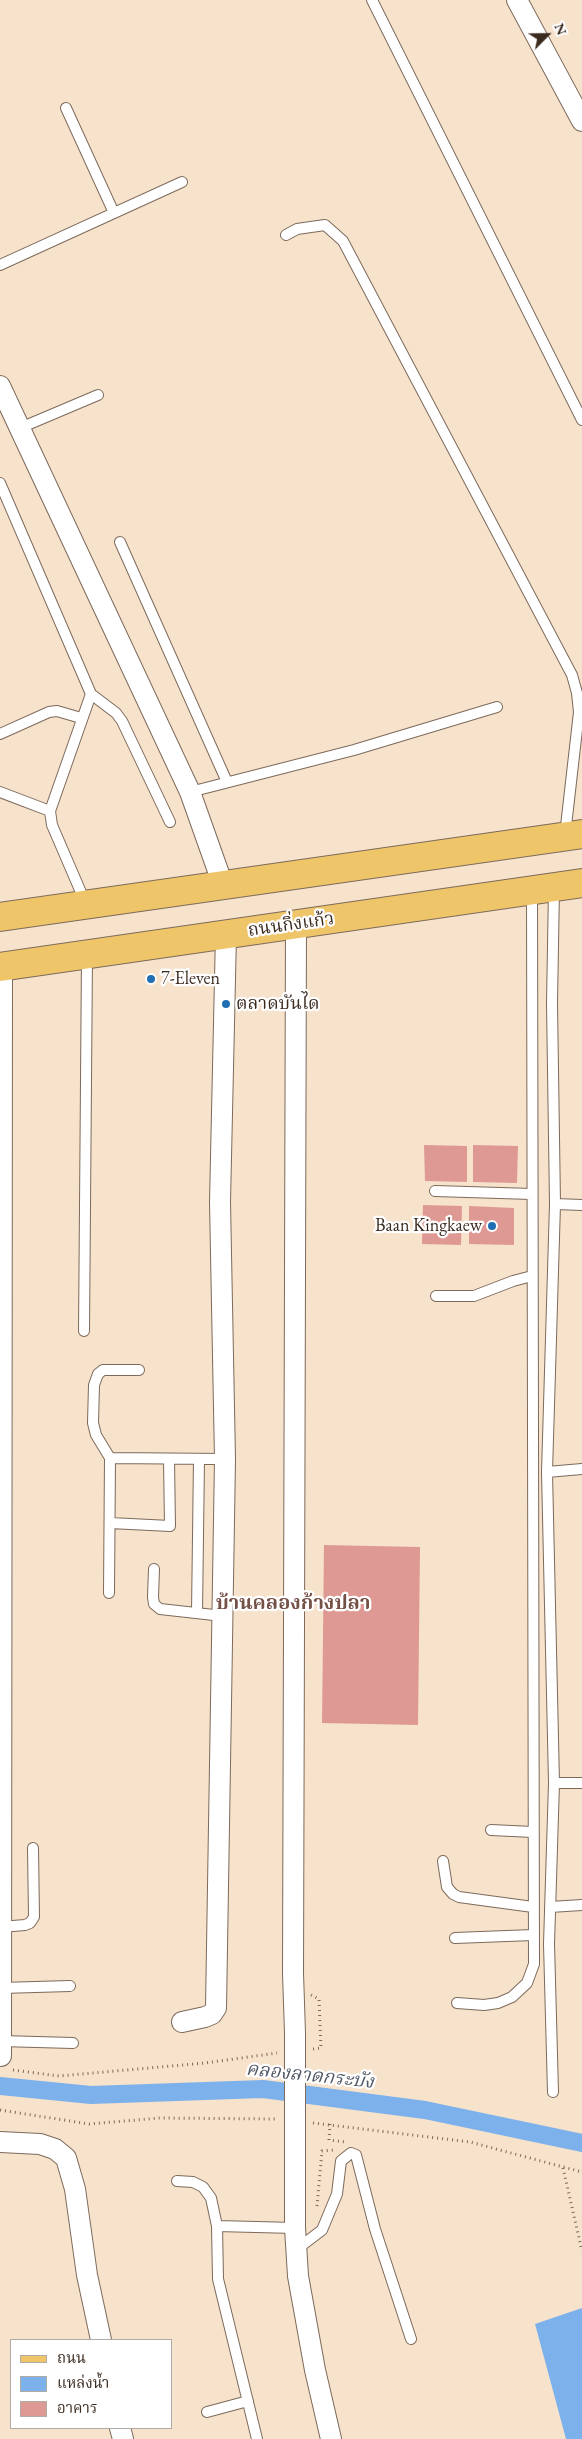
<!DOCTYPE html>
<html>
<head>
<meta charset="utf-8">
<style>
  body { margin:0 }
  #map { position:relative; width:582px; height:2439px; overflow:hidden; background:#f7e2cc; font-family:"EB Garamond","Noto Serif Thai",serif }
  canvas { display:block }
  .legend { position:absolute; left:10px; top:2339px; width:162px; height:90px; box-sizing:border-box; background:#fff; border:1px solid #b1aaa5; margin:0; padding:6px 9px; list-style:none; font-size:15px; color:#3b2a1e }
  .legend li { display:flex; align-items:center; gap:10px; height:25px }
  .legend b { width:25px; border:1px solid #b1aaa5 }
  .north { position:absolute; left:522px; top:10px; width:50px; height:50px; -webkit-text-stroke:4px #fff; paint-order:stroke; rotate:67deg; font-size:14px; font-weight:700; line-height:20px; text-align:center; color:#3b2a1e }
  .north::after { content:''; display:block; margin:auto; width:18px; height:22px; background:#3b2a1e; clip-path:polygon(50% 0,100% 100%,50% 72%,0 100%) }
</style>
</head>
<body>
<div id="map">
<canvas width="582" height="2439"></canvas>
<ul class="legend">
<li><b style="height:6px;background:#eec569"></b>ถนน</li>
<li><b style="height:14px;background:#7db1eb"></b>แหล่งน้ำ</li>
<li><b style="height:14px;background:#de9994"></b>อาคาร</li>
</ul>
<div class="north">N</div>
</div>
<script>
const c = document.querySelector('canvas').getContext('2d');
c.lineJoin = 'round';
function paint(path, color) { c.fillStyle = color; c.fill(path, 'evenodd'); }
const toPath = rows => new Path2D(rows.map(r => 'M' + r).join(''));
function trace(path, color, width, dash) { c.strokeStyle = color; c.lineWidth = width; c.lineCap = dash ? 'butt' : 'round'; c.setLineDash(dash || []); c.stroke(path); }
function drawText(font, color, halo, rows, align = 'center') {
  c.font = font + ' "EB Garamond","Noto Serif Thai",serif'; c.lineWidth = 4.5; c.setLineDash([]); c.textBaseline = 'middle'; c.strokeStyle = halo; c.fillStyle = color; for (const [text, x, y, turn = 0] of rows) {
    c.save(); c.translate(x, y); c.rotate((+turn || 0) * Math.PI / 180); c.textAlign = isNaN(turn) ? turn : align; if (halo) c.strokeText(text, 0, 0); c.fillText(text, 0, 0); c.restore();
  }
}
paint(toPath([
  [582,2308,582,2439,566,2439,535,2324]
]), '#7db1eb');
trace(toPath([
  [0,2086,91,2095,263,2089,425,2110,582,2143]
]), '#7db1eb', 18);
paint(toPath([
  [424,1145,467,1146,467,1182,425,1181],
  [473,1145,518,1146,517,1183,473,1182],
  [423,1205,462,1206,461,1245,422,1244],
  [469,1206,514,1208,514,1245,469,1244],
  [324,1545,420,1547,418,1725,322,1723]
]), '#de9994');
const service = toPath([
  [372,0,582,420],
  [66,108,114,213],
  [286,235,297,229,325,225,343,241,572,675,577,693,579,712,565,835],
  [0,265,182,182],
  [20,428,98,395],
  [0,483,91,694,50,811,52,825,86,904],
  [120,542,227,782],
  [91,694,116,713,122,721,170,822],
  [0,734,49,712,57,711,81,718],
  [0,792,50,811],
  [190,792,354,750,497,707],
  [435,1191,532,1194],
  [555,1204,582,1205],
  [436,1296,474,1296,513,1281,532,1276],
  [84,1331,87,955],
  [110,1458,225,1459],
  [547,1472,582,1469],
  [110,1523,170,1526,169,1459],
  [154,1569,153,1597,154,1604,160,1609,223,1616],
  [109,1593,110,1458,96,1435,93,1423,94,1385,98,1374,103,1370,139,1370],
  [197,1613,199,1459],
  [554,1783,582,1783],
  [491,1830,533,1832],
  [443,1861,447,1887,453,1894,459,1897,533,1907],
  [550,1907,582,1905],
  [0,1927,25,1925,30,1923,34,1917,33,1848],
  [455,1938,533,1935],
  [1,1988,70,1986],
  [457,2003,484,2005,498,2003,512,1997,527,1983,534,1964,532,891],
  [0,2041,73,2043],
  [553,2092,549,1944,554,1783,547,1472,555,1204,552,1003,554,888],
  [177,2181,193,2182,203,2187,211,2198,217,2226,218,2279,257,2439],
  [217,2226,295,2228],
  [297,2249,322,2230,337,2194,341,2161,351,2153,356,2155,375,2229,411,2339],
  [207,2412,248,2401]
]);
const minor = toPath([
  [517,0,582,121],
  [0,386,190,792,223,885],
  [296,924,293,1973,295,2033,295,2228,298,2276,315,2370,331,2439],
  [182,2022,205,2017,212,2014,216,2008,225,1459,220,1202,226,934],
  [1,2056,2,967],
  [0,2142,40,2144,55,2149,66,2158,75,2189,87,2275,101,2340],
  [120,2428,123,2439]
]);
const primary = toPath([
  [0,917,582,834],
  [0,967,582,883]
]);
trace(service, '#7d6a5b', 12);
trace(minor, '#7d6a5b', 22);
trace(primary, '#7d6a5b', 30);
trace(toPath([
  [311,1995,319,1999,321,2048,313,2049],
  [13,2070,59,2076,205,2063,277,2053],
  [0,2110,89,2124,160,2118,277,2119],
  [313,2123,470,2142,582,2172],
  [330,2124,329,2140,345,2142],
  [563,2168,582,2251],
  [317,2206,322,2151,334,2150]
]), '#7d6a5b', 3, [1, 4]);
trace(service, '#fff', 10);
trace(minor, '#fff', 20);
trace(primary, '#eec569', 28);
for (const [x, y, r, color] of [
  [151,979,5,"#1f6fb2"],
  [226,1004,5,"#1f6fb2"],
  [492,1226,5,"#1f6fb2"]
]) { const dot = new Path2D(); dot.arc(x, y, r, 0, 2 * Math.PI); c.fillStyle = color; c.fill(dot); trace(dot, '#fff', 2); }
drawText('18px', '#3b2a1e', '#fff', [
  ["ถนนกิ่งแก้ว",291,925,-8]
]);
drawText('18px', '#3b2a1e', '#fff', [
  ["7-Eleven",161,979],
  ["ตลาดบันได",236,1004],
  ["Baan Kingkaew",482,1226,"right"]
], 'left');
drawText('italic 19px', '#525966', '#fff', [
  ["คลองลาดกระบัง",310,2076,6]
]);
drawText('bold 20px', '#745147', '#fff', [
  ["บ้านคลองก้างปลา",293,1604]
]);
</script>
</body>
</html>
